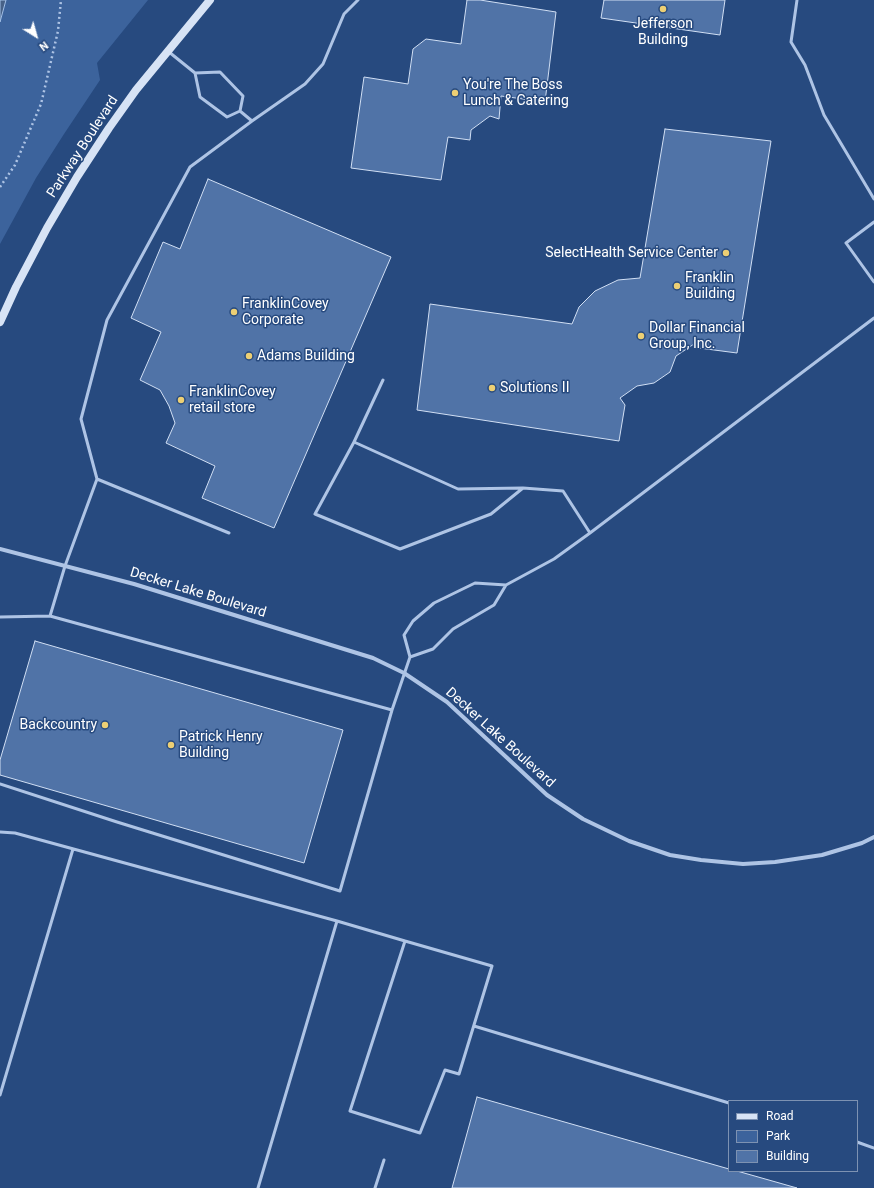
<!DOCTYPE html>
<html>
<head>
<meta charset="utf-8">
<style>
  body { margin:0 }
  #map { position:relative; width:874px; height:1188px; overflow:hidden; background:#274a7f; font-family:Roboto,sans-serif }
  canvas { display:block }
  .legend { position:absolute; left:728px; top:1100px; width:130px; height:72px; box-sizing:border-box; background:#274a7f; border:1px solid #7d92b2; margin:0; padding:5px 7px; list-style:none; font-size:12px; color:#fff }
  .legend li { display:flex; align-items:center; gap:8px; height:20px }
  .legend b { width:20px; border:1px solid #7d92b2 }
  .north { position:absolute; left:16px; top:16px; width:40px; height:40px; -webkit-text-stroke:3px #274a7f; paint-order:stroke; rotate:143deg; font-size:11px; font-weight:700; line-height:16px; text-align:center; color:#fff }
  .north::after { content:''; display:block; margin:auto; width:14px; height:18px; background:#fff; clip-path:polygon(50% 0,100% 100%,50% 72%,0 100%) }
</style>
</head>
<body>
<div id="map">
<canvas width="874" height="1188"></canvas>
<ul class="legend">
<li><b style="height:5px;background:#d7e3f5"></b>Road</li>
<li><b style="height:11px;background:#3c639c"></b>Park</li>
<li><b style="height:11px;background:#5073a7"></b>Building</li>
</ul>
<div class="north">N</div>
</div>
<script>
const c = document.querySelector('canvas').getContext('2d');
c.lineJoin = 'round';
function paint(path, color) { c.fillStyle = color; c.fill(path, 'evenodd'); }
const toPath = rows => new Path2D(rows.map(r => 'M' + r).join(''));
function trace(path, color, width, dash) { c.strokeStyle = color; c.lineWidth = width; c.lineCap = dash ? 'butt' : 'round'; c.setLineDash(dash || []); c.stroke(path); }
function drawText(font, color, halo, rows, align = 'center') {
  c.font = font + ' Roboto,sans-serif'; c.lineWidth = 3; c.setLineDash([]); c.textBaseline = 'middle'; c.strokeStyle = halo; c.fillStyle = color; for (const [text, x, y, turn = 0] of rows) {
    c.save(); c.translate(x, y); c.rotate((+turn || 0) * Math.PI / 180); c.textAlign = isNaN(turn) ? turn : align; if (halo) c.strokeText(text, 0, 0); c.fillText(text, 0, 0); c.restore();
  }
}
paint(toPath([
  [0,0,148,0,97,63,100,80,64,134,36,178,0,244]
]), '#3c639c');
const water = toPath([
  [0,0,6,0,0,22,0,0]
]);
paint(water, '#476187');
trace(water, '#a2bfe6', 1);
const building = toPath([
  [467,0,480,0,556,12,545,102,501,96,499,119,490,116,471,130,470,140,448,137,441,180,351,168,364,77,408,84,413,49,426,39,461,44,467,0],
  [604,0,725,0,720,35,601,18,604,0],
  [665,129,771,141,737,353,699,348,694,344,676,356,670,372,654,383,637,386,620,398,625,405,619,441,417,410,430,304,572,324,579,307,595,291,618,280,640,278,665,129],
  [208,179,391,257,274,528,202,498,215,466,166,443,175,423,169,406,160,390,140,380,161,332,131,318,163,242,180,249,208,179],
  [35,641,343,730,304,863,0,775,0,760,35,641],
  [477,1097,729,1169,729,1171,737,1171,797,1188,452,1188,477,1097]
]);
paint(building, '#5073a7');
trace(building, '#d1dff4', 1);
trace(toPath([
  [0,187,15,165,41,104,58,31,61,0]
]), '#aec4e5', 2.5, [2, 3]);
trace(toPath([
  [797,0,791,42,805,65,824,115,874,199],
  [169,52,195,73,200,97,227,117,240,111,243,96,220,72,195,73],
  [240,111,252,121,305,84,323,64,344,14,358,0],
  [874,222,846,243,874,282],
  [383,380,354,442,458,489,523,488,563,491,590,533],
  [354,442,315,514,400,549,491,514,523,488],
  [97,479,229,533],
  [506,585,475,583,434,603,413,621,404,635,410,657,433,649,453,629,494,605,506,585,554,559,590,533,874,318],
  [50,616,392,710],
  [0,617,50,616,65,566,97,479,81,419,107,320,190,167,252,121],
  [0,784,117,822,340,891,392,710,410,657],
  [0,832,15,833,337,921,258,1188],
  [337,921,405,941,492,966,459,1074,445,1070,420,1133,350,1111,405,941],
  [474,1026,729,1103],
  [0,1095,73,849],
  [857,1142,874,1148],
  [375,1188,384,1160]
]), '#aec4e5', 3);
trace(toPath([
  [0,549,134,584,373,658,404,673,447,702,547,795,583,819,629,841,670,855,701,860,743,864,775,862,822,855,862,843,874,837]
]), '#aec4e5', 4);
trace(toPath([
  [0,322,16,287,47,228,77,177,109,128,136,90,210,0]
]), '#d7e3f5', 8);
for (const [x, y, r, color] of [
  [663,9,4,"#edcf74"],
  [455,93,4,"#edcf74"],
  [726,253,4,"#edcf74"],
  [677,286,4,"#edcf74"],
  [234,312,4,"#edcf74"],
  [641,336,4,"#edcf74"],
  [249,356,4,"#edcf74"],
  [492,388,4,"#edcf74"],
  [181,400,4,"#edcf74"],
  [105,725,4,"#edcf74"],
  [171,745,4,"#edcf74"]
]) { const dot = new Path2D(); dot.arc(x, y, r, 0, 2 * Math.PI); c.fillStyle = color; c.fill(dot); trace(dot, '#274a7f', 1.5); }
drawText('14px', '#fff', '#274a7f', [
  ["Jefferson",663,24,"center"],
  ["Building",663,40,"center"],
  ["You're The Boss",463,85],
  ["Lunch & Catering",463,101],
  ["SelectHealth Service Center",718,253,"right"],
  ["Franklin",685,278],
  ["Building",685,294],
  ["FranklinCovey",242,304],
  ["Corporate",242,320],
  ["Dollar Financial",649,328],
  ["Group, Inc.",649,344],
  ["Adams Building",257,356],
  ["Solutions II",500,388],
  ["FranklinCovey",189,392],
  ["retail store",189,408],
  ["Backcountry",97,725,"right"],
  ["Patrick Henry",179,737],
  ["Building",179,753]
], 'left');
drawText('14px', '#fff', '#274a7f', [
  ["Parkway Boulevard",83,147,-57],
  ["Decker Lake Boulevard",198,593,17],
  ["Decker Lake Boulevard",500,738,42]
]);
</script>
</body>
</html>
